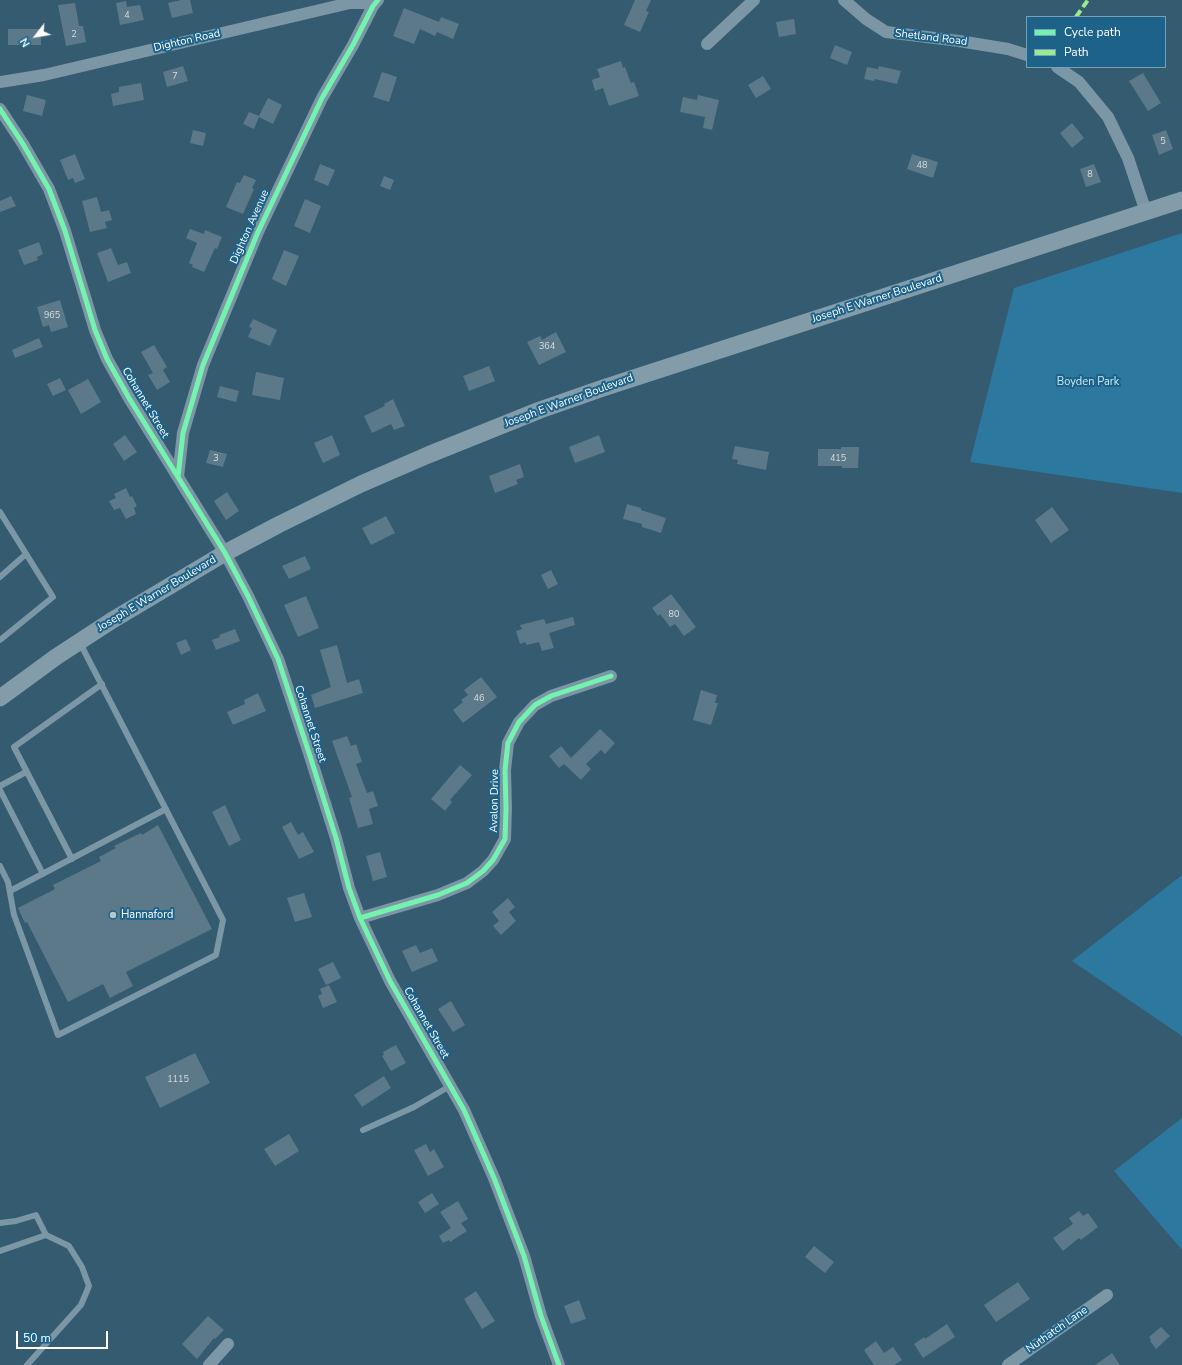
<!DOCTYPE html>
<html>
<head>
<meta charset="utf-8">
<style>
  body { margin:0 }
  #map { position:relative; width:1182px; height:1365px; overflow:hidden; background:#345b70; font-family:"Nunito Sans",sans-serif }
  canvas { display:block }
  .legend { position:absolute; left:1026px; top:16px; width:140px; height:52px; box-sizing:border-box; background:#1c6289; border:1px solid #77a1b8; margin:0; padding:5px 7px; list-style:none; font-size:12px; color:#fff }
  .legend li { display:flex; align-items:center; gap:8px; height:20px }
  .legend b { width:20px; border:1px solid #77a1b8 }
  .north { position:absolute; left:16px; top:16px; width:40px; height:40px; -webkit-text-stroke:3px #1c6289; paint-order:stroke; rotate:239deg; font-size:11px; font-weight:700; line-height:16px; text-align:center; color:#fff }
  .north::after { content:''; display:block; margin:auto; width:14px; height:18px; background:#fff; clip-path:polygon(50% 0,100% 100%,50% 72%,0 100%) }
  .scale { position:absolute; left:16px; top:1331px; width:92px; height:18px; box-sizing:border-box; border:2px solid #fff; border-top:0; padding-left:5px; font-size:12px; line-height:14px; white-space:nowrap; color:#fff; -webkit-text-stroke:3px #1c6289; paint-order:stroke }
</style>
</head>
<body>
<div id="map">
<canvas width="1182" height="1365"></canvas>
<ul class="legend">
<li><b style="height:5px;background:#73f3ae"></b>Cycle path</li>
<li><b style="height:5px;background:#9bea8d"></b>Path</li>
</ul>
<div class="north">N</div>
<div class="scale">50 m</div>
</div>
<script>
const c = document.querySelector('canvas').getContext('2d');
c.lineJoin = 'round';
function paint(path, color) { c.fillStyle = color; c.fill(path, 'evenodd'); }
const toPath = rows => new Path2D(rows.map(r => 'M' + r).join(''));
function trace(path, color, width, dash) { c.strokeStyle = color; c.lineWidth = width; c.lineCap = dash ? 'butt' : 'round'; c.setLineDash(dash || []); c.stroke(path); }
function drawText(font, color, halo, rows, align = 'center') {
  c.font = font + ' "Nunito Sans",sans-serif'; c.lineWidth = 4; c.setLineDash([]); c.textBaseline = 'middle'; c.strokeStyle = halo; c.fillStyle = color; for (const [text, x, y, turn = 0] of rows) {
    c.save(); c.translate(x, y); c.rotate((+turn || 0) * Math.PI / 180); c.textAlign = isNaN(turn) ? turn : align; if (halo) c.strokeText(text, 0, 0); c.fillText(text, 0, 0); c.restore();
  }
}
paint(toPath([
  [1182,233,1182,493,970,462,1014,288],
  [1182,875,1182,1036,1072,961],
  [1182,1118,1182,1250,1114,1171]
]), '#2d789e');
paint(toPath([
  [181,0,190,0,193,13,172,18,168,3],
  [635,0,651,0,646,11,649,12,640,32,624,25],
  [126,1,127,7,140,5,144,20,120,25,116,3],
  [75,3,79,26,83,26,86,42,66,46,58,5],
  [404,8,439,22,441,17,459,24,453,39,437,32,435,36,420,29,414,44,393,36],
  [794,19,796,34,779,37,776,22],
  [8,29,41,29,41,45,8,45],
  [835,45,852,52,847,65,830,58],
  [621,61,623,68,625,67,631,83,634,82,639,96,609,106,603,88,595,91,592,80,600,77,597,69],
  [183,66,188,81,167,87,163,72],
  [879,66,901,71,897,84,875,79,874,81,864,79,867,67,878,69],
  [382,72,397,77,389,102,373,97],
  [1143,73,1161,103,1148,111,1129,81],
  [763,76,771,89,756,98,748,85],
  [141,83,144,100,113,106,111,94,119,92,119,87],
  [27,95,46,100,42,116,23,111],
  [698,95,719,100,712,130,703,128,705,117,680,112,683,97,697,100],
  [268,98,282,105,273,124,259,117,254,129,243,124,249,112,259,116],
  [1072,123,1084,138,1072,148,1060,133],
  [193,130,206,133,203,146,190,143],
  [1166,130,1173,149,1159,155,1152,135],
  [75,154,85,179,75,183,73,178,68,180,60,160],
  [912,154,938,162,933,178,907,169],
  [320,164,335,170,328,186,314,180],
  [1094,164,1101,182,1086,187,1080,169],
  [244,175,256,180,252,188,254,189,243,214,226,207,237,182,240,183],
  [384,176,394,180,390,190,380,186],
  [11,196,16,206,0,212,0,201],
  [97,197,101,212,109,210,112,220,105,222,107,228,90,232,82,201],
  [305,199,321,206,310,233,294,226],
  [190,229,204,234,205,230,222,237,217,249,215,248,204,272,192,267,193,265,189,263,197,243,186,238],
  [39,242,43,254,37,257,38,260,24,265,18,250],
  [111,248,118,265,127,262,131,273,108,282,97,253],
  [284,250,299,256,286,286,272,279],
  [60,300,68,327,51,332,49,325,43,327,37,307],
  [253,319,277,330,270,346,248,337,252,328,249,327],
  [556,332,566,352,539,365,527,342,540,336,542,340],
  [39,338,43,347,15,358,12,350],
  [154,345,167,367,163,370,170,382,157,390,148,375,153,373,141,352],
  [489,366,495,381,469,391,463,376],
  [256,372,284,378,280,400,252,395],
  [60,378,66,390,53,396,47,384],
  [88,379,101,402,81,414,68,390],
  [220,386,239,391,236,402,217,397],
  [393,399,405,426,394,430,391,424,372,433,364,416,385,406,384,404],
  [125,435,137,452,124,461,113,444],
  [332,435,340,455,323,463,314,443],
  [599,435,605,452,575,463,569,447],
  [735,446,769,452,766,470,737,464,738,460,732,459],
  [841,447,859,447,858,468,842,468,842,466,818,466,818,449,841,449],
  [210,450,227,454,223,467,206,463],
  [520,464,524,477,516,480,518,484,495,493,489,476],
  [126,488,130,497,132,496,137,506,134,508,136,514,126,519,120,508,114,510,109,501,116,498,114,494],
  [227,492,239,511,226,520,214,501],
  [627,504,641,508,641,510,666,518,661,533,642,527,642,524,623,519],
  [1052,507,1069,530,1051,543,1035,520],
  [386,516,395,533,371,545,362,528],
  [305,556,311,569,289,579,282,566],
  [551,570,558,584,548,589,541,575],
  [671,594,696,627,684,636,675,624,670,627,660,614,658,616,652,608],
  [306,596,319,628,298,637,284,605],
  [573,617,575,625,549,633,554,648,542,651,539,642,527,645,525,642,520,644,516,631,522,629,520,625,544,619,546,624],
  [235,629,240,641,216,650,212,640,220,637,219,635],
  [186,639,191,650,181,655,176,643],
  [337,645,347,683,359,679,363,693,315,708,311,695,331,687,320,650],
  [481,677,497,697,463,723,453,710,463,702,461,700,468,695,464,690],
  [701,690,717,695,715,703,718,703,711,725,693,720],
  [258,693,266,711,233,725,227,712,245,704,244,700],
  [600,729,615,743,605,754,601,750,586,764,591,769,581,780,564,764,559,768,549,756,561,746,571,758],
  [347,736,351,746,356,744,362,762,356,764,367,793,373,791,378,806,369,809,373,824,358,828,349,798,352,797,332,741],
  [460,765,472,775,450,800,452,802,445,811,431,799],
  [225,805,241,840,229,846,212,812],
  [291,822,298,835,303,832,314,852,299,859,282,827],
  [158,825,212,929,126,972,133,986,110,998,103,984,68,1002,27,922,25,923,18,908,55,889,53,885,101,861,99,857,116,848,114,846,141,833,142,835],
  [380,852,387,877,373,881,366,856],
  [304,893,312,917,295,922,287,898],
  [508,898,515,907,509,912,516,921,501,935,493,926,499,921,492,912],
  [416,945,420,953,432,948,438,961,412,972,402,951],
  [333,962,341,978,326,985,318,969],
  [329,985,337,1002,323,1008,318,996,322,994,320,989],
  [451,1001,465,1025,453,1032,438,1009],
  [396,1045,406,1063,391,1071,382,1056,384,1055,383,1052],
  [195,1053,210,1083,160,1108,145,1077],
  [384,1076,391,1088,362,1107,354,1095],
  [289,1134,299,1151,275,1166,264,1149],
  [426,1144,430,1152,434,1149,444,1167,428,1176,414,1150],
  [432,1193,439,1204,425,1213,418,1202],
  [458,1201,468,1219,461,1223,467,1231,450,1242,449,1240,443,1243,439,1236,451,1228,440,1212],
  [1079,1211,1083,1216,1088,1213,1098,1227,1081,1240,1079,1238,1063,1251,1053,1238,1073,1224,1069,1218],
  [814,1246,834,1262,825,1273,805,1257],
  [1018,1282,1030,1299,996,1322,984,1305],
  [476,1291,495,1321,482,1329,464,1299],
  [579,1300,586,1319,571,1324,564,1306],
  [208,1316,224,1330,215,1339,214,1338,197,1359,182,1344],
  [947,1324,955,1337,923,1358,914,1344,924,1337,925,1339],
  [1161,1327,1170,1336,1156,1349,1150,1341,1151,1340,1149,1337],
  [876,1341,884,1353,893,1347,902,1360,894,1365,874,1365,864,1350],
  [1112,1353,1120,1365,1095,1365]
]), '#5c7989');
trace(toPath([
  [0,512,53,597,0,640],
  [0,577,26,554],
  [0,786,26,772],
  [0,790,43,874],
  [72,859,14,747,102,684],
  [0,866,8,882,14,915,58,1035,216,955,223,920,80,643],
  [10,891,166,809],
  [363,1130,414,1107,450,1086],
  [0,1223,16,1221,36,1215,46,1235,69,1246,82,1267,89,1286,81,1305,27,1365],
  [0,1251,46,1235]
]), '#7b96a5', 6);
trace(toPath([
  [844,0,866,19,886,32,959,41,1008,49,1027,55],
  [707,44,754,0],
  [1057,67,1079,82,1108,117,1128,158,1146,212],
  [0,82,44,75,350,3,364,3,373,6],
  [0,109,23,144,49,189,65,231,95,330,107,359,129,398,225,553,248,596,278,659,310,756,336,838,349,888,360,918,390,981,464,1110,494,1178,524,1256,541,1316,559,1365],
  [178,477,183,433,203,365,258,232,322,98,353,45,373,6,378,0],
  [360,918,438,895,467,883,483,871,493,860,505,839,506,808,505,770,508,743,519,722,535,705,551,696,611,676],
  [209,1365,228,1344],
  [1008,1365,1107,1295]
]), '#7b96a5', 12);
trace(toPath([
  [0,698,56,657,111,621,225,553,278,525,361,484,428,455,540,410,603,388,1182,200]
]), '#839caa', 17);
trace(toPath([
  [1076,17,1088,0]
]), '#9bea8d', 4, [8, 4]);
trace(toPath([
  [0,109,23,144,49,189,65,231,95,330,107,359,129,398,225,553,248,596,278,659,310,756,336,838,349,888,360,918,390,981,464,1110,494,1178,524,1256,541,1316,559,1365],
  [178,477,183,433,203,365,258,232,322,98,353,45,373,6,378,0],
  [360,918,438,895,467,883,483,871,493,860,505,839,506,808,505,770,508,743,519,722,535,705,551,696,611,676]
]), '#73f3ae', 5);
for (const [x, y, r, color] of [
  [113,915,4,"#b8c6cd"]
]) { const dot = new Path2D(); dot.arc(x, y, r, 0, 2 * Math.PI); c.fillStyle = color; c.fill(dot); trace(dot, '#1c6289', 1.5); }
drawText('9px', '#d6dee2', null, [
  ["4",127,16],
  ["2",74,35],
  ["7",175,77],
  ["5",1163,142],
  ["48",922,166],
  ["8",1090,175],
  ["965",52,316],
  ["364",547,347],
  ["3",216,459],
  ["415",838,459],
  ["80",674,615],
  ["46",479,699],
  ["1115",178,1080]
]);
drawText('11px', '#fff', '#1c6289', [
  ["Shetland Road",931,38,7],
  ["Dighton Road",187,41,-13],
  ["Dighton Avenue",250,227,-66],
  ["Joseph E Warner Boulevard",877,299,-18],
  ["Joseph E Warner Boulevard",569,401,-20],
  ["Cohannet Street",145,403,59],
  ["Joseph E Warner Boulevard",157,594,-31],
  ["Cohannet Street",310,724,72],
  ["Avalon Drive",495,801,-89],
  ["Cohannet Street",426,1023,60],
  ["Nuthatch Lane",1057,1330,-35]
]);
drawText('11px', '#cbe9f9', '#1c6289', [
  ["Boyden Park",1088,382]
]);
drawText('11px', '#fff', '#1c6289', [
  ["Hannaford",121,915]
], 'left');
</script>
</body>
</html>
